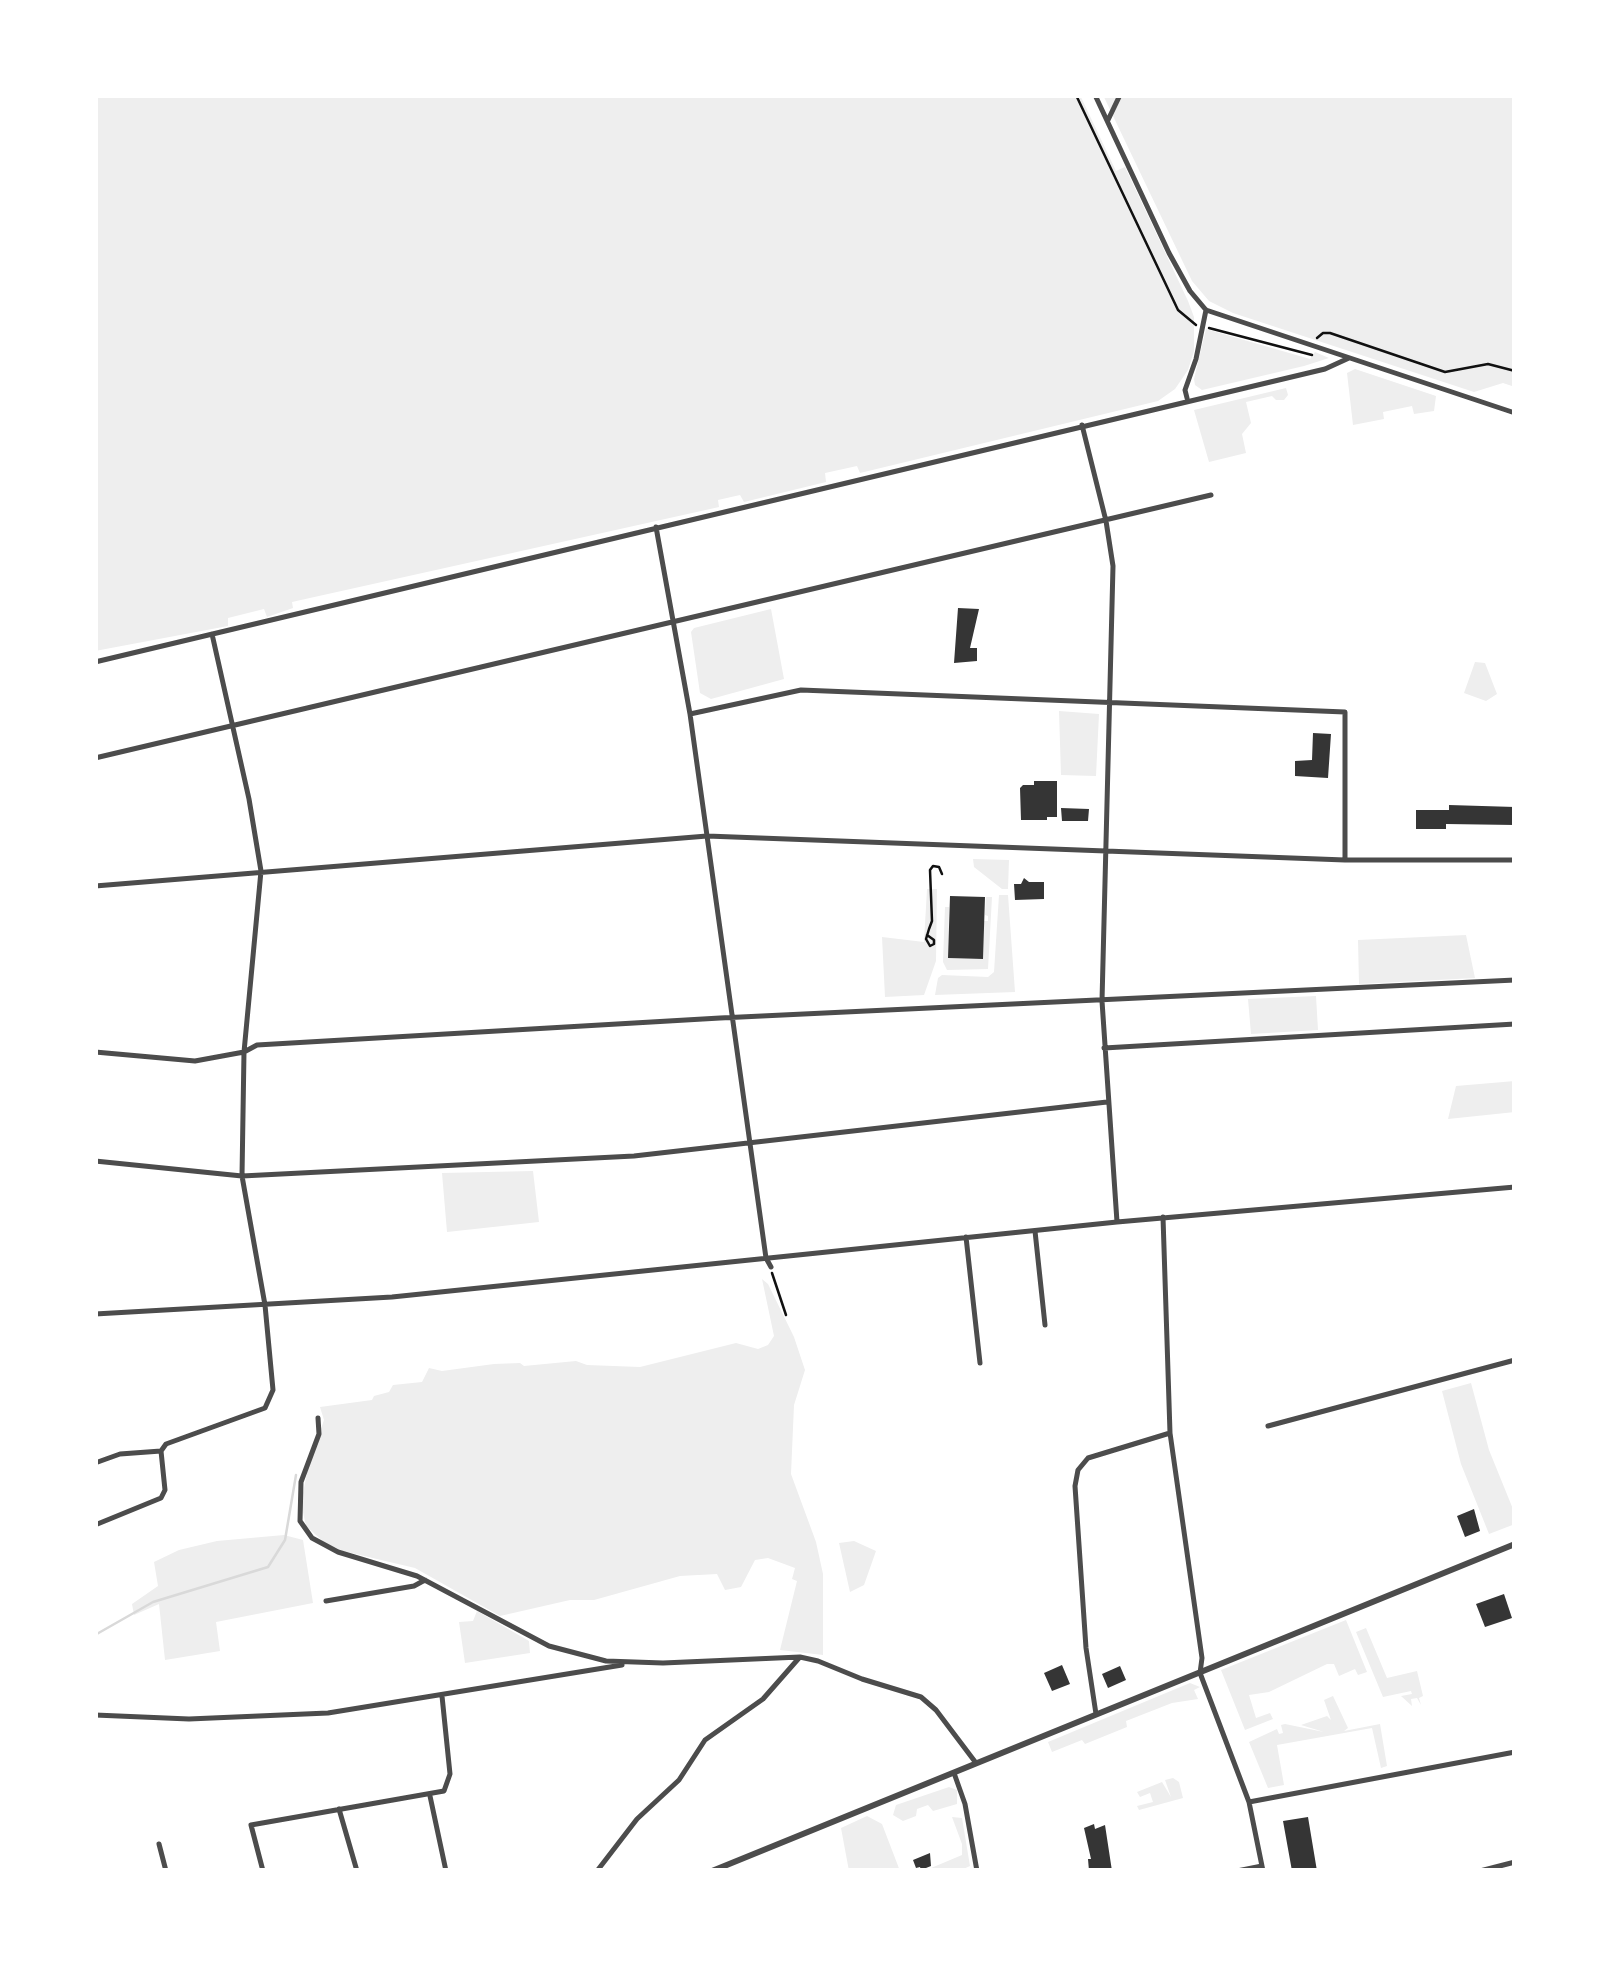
<!DOCTYPE html>
<html>
<head>
<meta charset="utf-8">
<style>
  body { margin:0 }
  #map { position:relative; width:1610px; height:1966px; overflow:hidden; background:#fff; font-family:Manrope,sans-serif }
  canvas { display:block }
  .frame { position:absolute; inset:0; border:98px solid #fff; pointer-events:none }
</style>
</head>
<body>
<div id="map">
<canvas width="1610" height="1966"></canvas>
<div class="frame"></div>
</div>
<script>
const c = document.querySelector('canvas').getContext('2d');
c.lineJoin = 'round';
function paint(path, color) { c.fillStyle = color; c.fill(path, 'evenodd'); }
const toPath = rows => new Path2D(rows.map(r => 'M' + r).join(''));
function trace(path, color, width, dash) { c.strokeStyle = color; c.lineWidth = width; c.lineCap = dash ? 'butt' : 'round'; c.setLineDash(dash || []); c.stroke(path); }
paint(toPath([
  [95,95,1080,95,1116,171,1125,167,1188,301,1194,317,1194,351,1188,370,1175,389,1158,401,860,473,857,466,825,473,826,482,744,502,740,495,718,500,719,507,292,602,293,608,267,617,264,609,228,618,228,626,95,651],
  [1103,95,1515,95,1515,387,1503,383,1474,392,1233,313,1209,301,1192,281],
  [1206,329,1310,359,1315,352,1329,358,1304,366,1202,390,1195,385,1194,379],
  [1355,369,1436,396,1434,411,1414,414,1412,406,1383,412,1384,419,1353,425,1347,373],
  [1286,388,1288,395,1284,400,1276,400,1272,396,1246,402,1251,423,1242,434,1246,453,1209,462,1194,410],
  [771,609,784,679,711,699,700,693,691,632,694,628],
  [1475,662,1485,663,1497,694,1486,701,1464,693],
  [1059,711,1099,714,1096,776,1061,775],
  [973,859,1009,860,1008,889,1002,889,974,867],
  [927,889,937,889,936,961,924,995,885,997,882,937,924,942],
  [999,895,1008,895,1015,992,935,995,938,978,942,975,988,977,994,972],
  [986,897,992,897,988,969,947,970,943,962,945,907,949,907,948,958,983,959,984,921,988,921,988,916,985,915],
  [1466,935,1475,978,1359,984,1358,940],
  [1316,996,1318,1030,1251,1034,1248,999],
  [1515,1081,1515,1112,1448,1119,1456,1086],
  [533,1171,539,1222,447,1232,442,1173],
  [762,1279,768,1284,794,1337,805,1370,794,1405,791,1474,816,1542,823,1574,823,1655,780,1650,797,1581,792,1579,795,1568,768,1558,755,1560,741,1587,725,1590,717,1574,680,1576,594,1600,570,1600,500,1616,415,1568,343,1551,325,1543,306,1526,301,1503,308,1468,324,1420,320,1407,372,1400,374,1396,389,1392,393,1385,422,1382,429,1368,442,1371,494,1364,520,1363,524,1366,576,1361,587,1365,640,1367,736,1343,758,1349,768,1345,774,1336],
  [1471,1383,1489,1450,1515,1514,1515,1524,1489,1534,1461,1464,1442,1391],
  [284,1535,303,1540,313,1603,216,1622,220,1651,165,1660,159,1604,134,1615,132,1604,158,1586,154,1562,179,1550,217,1541],
  [854,1541,876,1551,864,1585,850,1592,839,1543],
  [477,1611,529,1641,530,1653,465,1663,459,1622,473,1621],
  [1346,1620,1367,1672,1358,1675,1355,1669,1339,1676,1334,1664,1327,1664,1269,1692,1249,1695,1256,1718,1270,1713,1273,1719,1245,1730,1221,1670],
  [1366,1628,1387,1678,1417,1671,1423,1696,1419,1698,1421,1705,1417,1698,1411,1699,1412,1706,1401,1696,1412,1694,1411,1691,1383,1697,1356,1632],
  [1190,1683,1200,1687,1194,1690,1198,1699,1172,1703,1126,1721,1127,1727,1085,1744,1082,1740,1052,1752,1048,1742],
  [1333,1696,1348,1728,1344,1731,1380,1724,1387,1766,1381,1768,1372,1728,1277,1745,1284,1785,1268,1788,1249,1742,1277,1729,1279,1734,1283,1733,1281,1725,1285,1724,1324,1732,1301,1725,1327,1716,1331,1720,1324,1700],
  [1173,1778,1179,1782,1183,1798,1139,1810,1137,1806,1153,1802,1150,1793,1140,1797,1137,1792,1162,1782,1171,1797,1165,1780],
  [949,1787,957,1790,957,1804,933,1811,928,1805,917,1809,916,1816,903,1821,893,1815,896,1805],
  [867,1816,882,1824,900,1871,849,1871,841,1828],
  [952,1817,962,1818,970,1866,959,1871,924,1871,962,1855,962,1844]
]), '#eee');
trace(toPath([
  [95,1635,153,1602,268,1567,285,1540,296,1475]
]), '#d9d9d9', 2.5);
paint(toPath([
  [958,608,979,609,970,648,977,648,977,661,954,663],
  [1313,733,1331,734,1328,778,1295,776,1295,761,1312,760],
  [1034,781,1057,781,1057,817,1047,817,1047,820,1021,820,1020,788,1023,785,1034,785],
  [1449,805,1515,807,1515,825,1446,824,1446,829,1416,829,1416,810,1449,810],
  [1061,808,1089,809,1088,821,1062,821],
  [1024,878,1029,882,1044,882,1044,899,1015,900,1014,884,1021,884],
  [950,896,985,897,983,959,948,958],
  [1474,1509,1480,1531,1465,1537,1457,1516],
  [1504,1594,1512,1618,1485,1627,1476,1604],
  [1062,1665,1070,1684,1052,1691,1044,1673],
  [1120,1666,1126,1680,1108,1688,1102,1674],
  [1308,1817,1317,1871,1292,1871,1283,1821],
  [1094,1824,1095,1829,1105,1825,1112,1871,1089,1871,1088,1859,1091,1859,1084,1828],
  [930,1853,931,1866,921,1870,920,1867,916,1868,913,1860]
]), '#353535');
trace(toPath([
  [1076,95,1178,310,1196,325],
  [1209,328,1312,355],
  [1317,338,1323,333,1330,333,1445,372,1488,364,1515,371],
  [927,935,934,940,934,944,930,946,926,939,929,929,932,921,930,870,933,866,939,867,942,874],
  [772,1273,786,1315]
]), '#111', 2.5);
trace(toPath([
  [1095,95,1169,253,1190,291,1206,310,1515,413],
  [1108,120,1120,95],
  [1187,398,1185,390,1196,359,1206,310],
  [1082,425,1106,521,1113,566,1102,1001,1117,1222],
  [656,527,690,714,766,1258,771,1267],
  [95,662,1325,369,1349,358],
  [690,714,801,690,1345,712,1345,860],
  [95,758,1211,495],
  [95,886,707,836,1345,860,1515,860],
  [1104,1048,1515,1024],
  [95,1052,195,1061,244,1052,257,1045,720,1018,1515,980],
  [95,1161,242,1176,634,1156,1107,1102],
  [1163,1217,1170,1433,1202,1658,1200,1673,1249,1802,1263,1871],
  [1035,1231,1045,1325],
  [966,1237,980,1363],
  [95,1314,392,1297,1117,1222,1515,1187],
  [318,1418,319,1434,301,1482,300,1521,312,1538,338,1552,417,1576,549,1646,606,1661,663,1663,800,1657,818,1661,862,1679,921,1697,936,1710,976,1763],
  [1268,1426,1515,1360],
  [95,1463,120,1454,161,1451,166,1444,265,1408,273,1390,265,1305,242,1176,244,1052,261,871,249,799,212,634],
  [95,1525,161,1498,165,1490,161,1451],
  [326,1601,414,1586,425,1580],
  [1096,1714,1086,1648,1075,1486,1078,1470,1088,1458,1170,1433],
  [95,1715,189,1719,328,1713,622,1665],
  [954,1773,965,1804,977,1871],
  [430,1796,446,1871],
  [1249,1802,1515,1752],
  [339,1809,357,1871],
  [159,1844,166,1871],
  [263,1871,251,1825,444,1791,450,1774,442,1696],
  [597,1871,637,1819,679,1780,705,1740,763,1699,799,1658],
  [1237,1871,1262,1866],
  [1480,1871,1515,1862]
]), '#4c4c4c', 5);
trace(toPath([
  [712,1871,1515,1544]
]), '#4c4c4c', 6);
</script>
</body>
</html>
